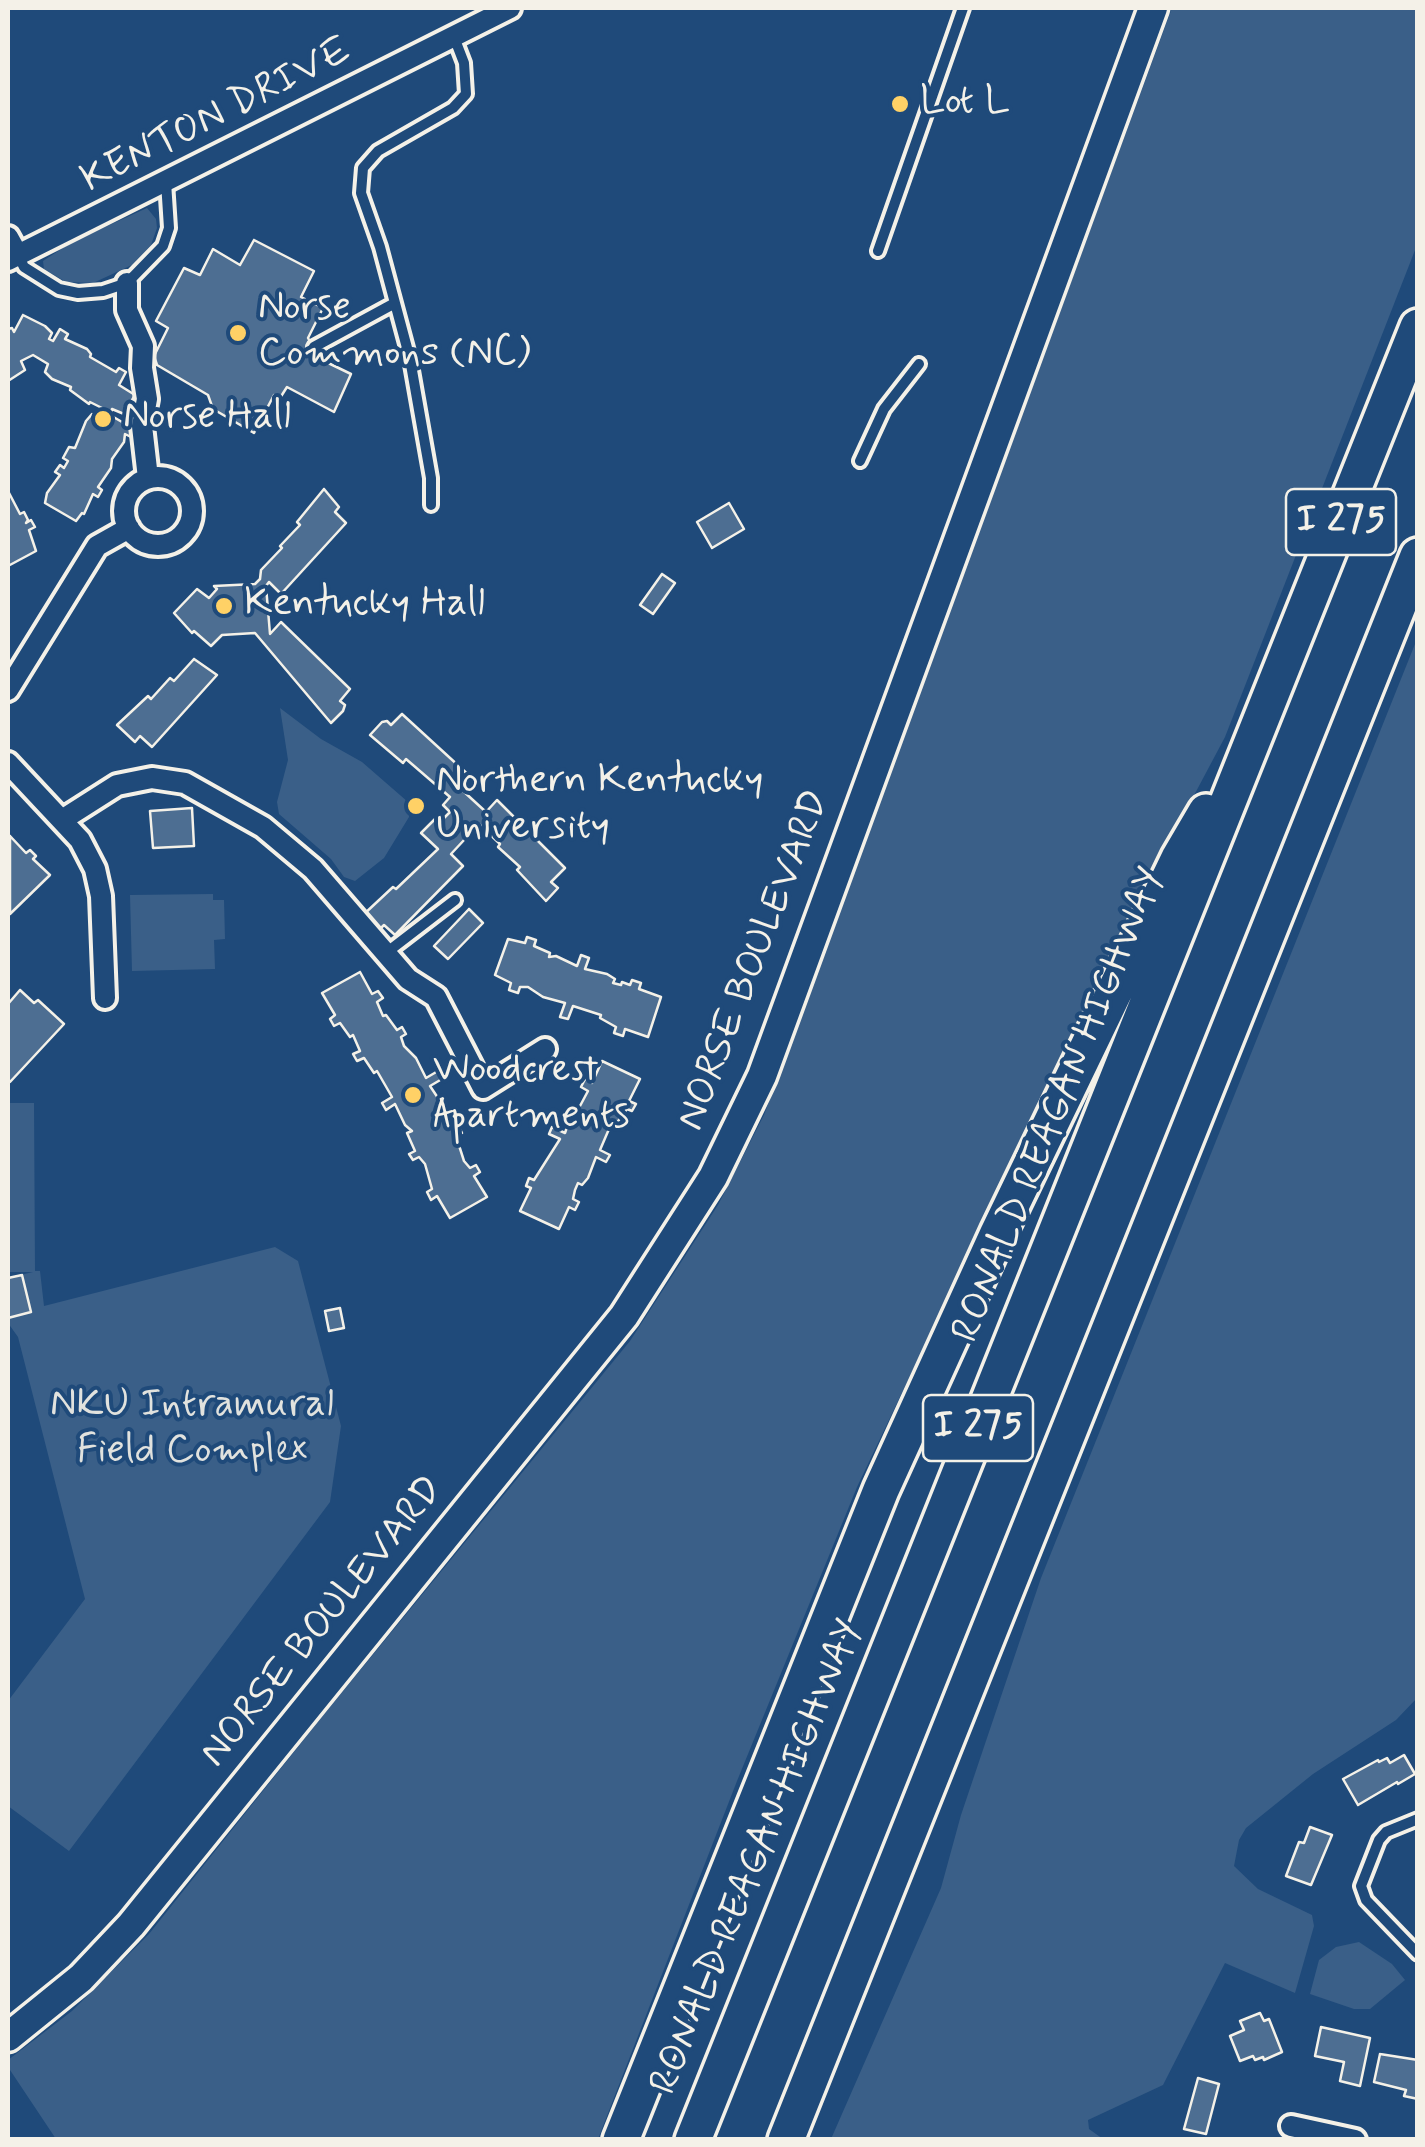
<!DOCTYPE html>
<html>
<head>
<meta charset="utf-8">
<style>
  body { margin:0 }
  #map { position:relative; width:1425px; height:2147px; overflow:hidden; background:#1f4a7a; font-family:Mynerve,sans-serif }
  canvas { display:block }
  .frame { position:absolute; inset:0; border:10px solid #f4f1e8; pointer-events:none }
</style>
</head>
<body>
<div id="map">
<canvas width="1425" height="2147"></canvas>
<div class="frame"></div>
</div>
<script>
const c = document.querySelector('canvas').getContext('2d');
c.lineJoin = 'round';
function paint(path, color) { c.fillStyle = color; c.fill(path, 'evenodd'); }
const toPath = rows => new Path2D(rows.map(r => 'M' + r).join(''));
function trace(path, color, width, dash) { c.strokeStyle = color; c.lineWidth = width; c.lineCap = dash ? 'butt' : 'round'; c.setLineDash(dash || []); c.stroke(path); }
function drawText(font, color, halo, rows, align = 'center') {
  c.font = font + ' Mynerve,sans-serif'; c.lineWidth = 8; c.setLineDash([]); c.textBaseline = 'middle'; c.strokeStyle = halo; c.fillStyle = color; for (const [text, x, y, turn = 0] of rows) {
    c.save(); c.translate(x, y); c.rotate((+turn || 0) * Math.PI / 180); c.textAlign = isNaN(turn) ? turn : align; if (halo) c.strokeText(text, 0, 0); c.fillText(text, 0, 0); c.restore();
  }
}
paint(toPath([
  [1172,8,1417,8,1417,245,1225,737,1123,929,857,1487,737,1781,598,2139,56,2139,8,2067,8,2060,72,2011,149,1934,321,1718,630,1341,718,1205,764,1115],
  [147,208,156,219,157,228,151,245,132,265,93,283,66,282,44,269,43,261,72,242],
  [1417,639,1417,1698,1396,1720,1313,1774,1246,1828,1239,1840,1234,1866,1258,1889,1312,1915,1314,1926,1295,1993,1225,1963,1163,2085,1088,2120,1089,2129,1103,2139,831,2139,941,1888,961,1815,1041,1578],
  [280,708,321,739,362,762,408,802,409,817,384,858,355,881,344,877,331,859,279,814,277,802,288,760],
  [213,894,213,900,224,900,225,939,214,940,215,969,132,971,130,895],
  [8,1103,34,1103,35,1271,40,1271,44,1306,275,1247,298,1261,341,1426,330,1502,69,1851,8,1806,8,1701,85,1599,18,1337,8,1323,8,1278,33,1272,8,1272],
  [1359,1942,1392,1964,1405,1980,1370,2009,1354,2009,1310,1994,1319,1960,1336,1947]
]), '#3a5f88');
const building = toPath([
  [254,240,314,271,301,297,323,308,308,338,320,359,351,374,334,412,287,387,280,398,274,395,254,433,213,409,208,395,157,365,154,356,168,328,156,321,184,268,200,275,213,249,240,265,254,240],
  [23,315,45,326,52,333,49,339,53,341,60,329,68,334,65,339,87,349,91,354,90,357,116,372,119,368,126,372,119,385,135,395,124,414,112,409,110,415,134,429,131,437,125,434,124,442,112,459,111,468,98,487,102,490,98,497,93,494,84,514,82,513,76,521,45,503,47,493,60,475,55,472,60,465,64,468,68,461,63,458,69,447,75,448,86,421,92,414,97,417,102,408,90,402,89,404,70,390,71,387,52,379,45,372,48,364,33,355,21,361,25,370,8,381,8,329,12,328,14,332,23,315],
  [324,489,339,507,335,512,346,523,281,594,269,582,266,586,270,634,281,622,350,689,340,701,345,705,343,711,331,723,255,633,222,635,211,646,194,631,192,633,174,613,197,589,209,598,217,589,214,586,255,584,260,579,261,570,282,548,280,546,300,525,297,522,324,489],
  [8,491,20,514,24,512,28,520,26,523,31,520,35,527,29,530,36,551,8,566,8,491],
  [729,503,744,529,712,548,697,522,729,503],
  [662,574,675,583,653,614,640,605,662,574],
  [194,659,217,675,152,747,140,736,135,742,117,725,148,696,151,699,170,678,174,681,194,659],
  [402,714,473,779,462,790,486,812,497,800,565,868,551,882,558,888,546,901,517,870,520,867,498,847,500,844,479,824,451,854,463,866,395,935,384,925,380,929,374,928,362,916,393,887,396,889,438,849,421,833,435,819,442,820,450,812,443,805,450,797,406,759,403,763,370,735,382,722,387,721,391,725,402,714],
  [192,808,194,846,153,848,150,811,192,808],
  [10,836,26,853,30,850,36,856,33,859,50,875,10,914,10,836],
  [469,909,483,923,448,959,434,946,469,909],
  [527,937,536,940,534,946,550,953,549,957,556,956,577,966,581,955,589,958,585,969,607,974,615,979,613,983,621,985,622,982,630,985,632,980,641,983,639,989,661,997,648,1037,625,1029,623,1036,614,1033,616,1027,600,1018,601,1015,573,1006,568,1019,560,1017,565,1003,543,997,528,987,520,987,518,993,509,990,511,983,495,975,508,939,525,943,527,937],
  [360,972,372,994,378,991,383,998,377,1002,383,1016,386,1015,397,1030,402,1027,406,1034,401,1037,404,1046,416,1058,426,1078,438,1071,442,1079,430,1086,442,1104,446,1121,452,1129,458,1125,462,1133,456,1136,464,1161,470,1168,476,1165,480,1172,474,1176,487,1197,450,1218,437,1196,431,1200,427,1192,432,1189,425,1164,419,1157,413,1160,409,1154,415,1151,407,1133,412,1131,405,1125,395,1104,386,1110,382,1103,392,1097,377,1071,374,1073,364,1058,357,1061,353,1054,360,1051,353,1035,350,1037,340,1023,334,1026,330,1019,335,1015,322,993,360,972],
  [20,990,34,1003,38,1000,64,1024,10,1082,8,1079,8,1004,20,990],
  [602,1061,640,1079,629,1101,636,1104,632,1111,627,1109,616,1124,612,1122,600,1150,610,1155,606,1162,596,1157,588,1178,582,1185,578,1183,575,1190,573,1199,579,1202,575,1210,569,1207,559,1229,520,1211,531,1188,526,1186,529,1178,534,1180,560,1139,549,1134,552,1127,565,1133,572,1112,580,1106,588,1091,581,1087,585,1079,592,1083,602,1061],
  [22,1275,31,1312,8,1318,8,1278,22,1275],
  [340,1308,344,1328,329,1331,325,1311,340,1308],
  [1404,1755,1415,1774,1398,1784,1397,1782,1358,1805,1343,1779,1378,1760,1379,1762,1387,1758,1390,1763,1404,1755],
  [1310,1827,1332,1835,1311,1885,1286,1876,1299,1842,1304,1843,1310,1827],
  [1260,2013,1264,2021,1269,2019,1282,2052,1264,2060,1263,2057,1255,2060,1253,2056,1240,2061,1230,2036,1244,2030,1240,2021,1260,2013],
  [1321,2027,1370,2038,1360,2086,1340,2081,1344,2062,1315,2056,1321,2027],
  [1380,2054,1418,2060,1418,2099,1404,2096,1406,2090,1374,2082,1380,2054],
  [1198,2078,1219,2084,1206,2134,1184,2129,1198,2078]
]);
paint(building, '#4d6e92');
trace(building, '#f4f1e8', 2.5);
const lane = toPath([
  [878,251,963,8],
  [18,255,24,267,59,289,78,293,103,291,127,283,163,246,169,228,166,182],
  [314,347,395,303],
  [860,461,884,409,919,364],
  [431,505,431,478,410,359,380,247,361,193,363,168,378,151,453,108,466,94,464,63,454,37],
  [386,953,455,900],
  [1418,1819,1386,1832,1379,1840,1361,1886,1366,1900,1418,1954]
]);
const street = toPath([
  [8,237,18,255],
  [8,260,510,8],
  [127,283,127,310,143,346,142,368,147,399,142,426,148,478],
  '124 511a34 34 0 1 1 68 0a34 34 0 1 1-68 0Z',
  [8,690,97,546,129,528],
  [8,763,80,840,95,869,101,896,105,998],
  [62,820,117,785,152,778,185,783,263,827,313,869,408,979,436,997,483,1088,545,1049],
  [1291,2126,1355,2140]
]);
const secondary = toPath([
  [8,2037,81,1978,131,1925,624,1316,713,1177,762,1076,1153,8]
]);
const highway = toPath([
  [621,2140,881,1490,998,1233,1179,858,1206,812],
  [693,2140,1418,327],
  [786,2140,1418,556]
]);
trace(lane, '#f4f1e8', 18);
trace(street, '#f4f1e8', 28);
trace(secondary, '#f4f1e8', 35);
trace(highway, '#f4f1e8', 42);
trace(lane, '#1f4a7a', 10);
trace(street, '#1f4a7a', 20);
trace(secondary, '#1f4a7a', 28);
trace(highway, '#1f4a7a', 35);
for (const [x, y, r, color] of [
  [900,104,10,"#ffd166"],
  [238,333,10,"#ffd166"],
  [103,419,10,"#ffd166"],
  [224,606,10,"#ffd166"],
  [416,806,10,"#ffd166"],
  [413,1095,10,"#ffd166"]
]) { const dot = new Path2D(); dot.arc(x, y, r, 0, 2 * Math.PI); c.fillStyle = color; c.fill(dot); trace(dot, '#1f4a7a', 4); }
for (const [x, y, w] of [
  [1341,522,110],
  [978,1428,110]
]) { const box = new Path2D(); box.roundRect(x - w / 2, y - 33, w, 66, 8); c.fillStyle = '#1f4a7a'; c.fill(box); trace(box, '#f4f1e8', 2.5); }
drawText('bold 38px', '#f4f1e8', null, [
  ["I 275",1341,522],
  ["I 275",978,1428]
]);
drawText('40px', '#f4f1e8', '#1f4a7a', [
  ["Lot L",920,104],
  ["Norse",258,310],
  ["Commons (NC)",258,356],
  ["Norse Hall",123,419],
  ["Kentucky Hall",244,606],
  ["Northern Kentucky",436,783],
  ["University",436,829],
  ["Woodcrest",433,1072],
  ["Apartments",433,1118]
], 'left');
drawText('40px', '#f4f1e8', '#1f4a7a', [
  ["KENTON DRIVE",217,117,-27],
  ["NORSE BOULEVARD",756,961,-69],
  ["RONALD REAGAN HIGHWAY",1061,1106,-68],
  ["NORSE BOULEVARD",324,1623,-51],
  ["RONALD REAGAN HIGHWAY",759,1858,-68]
]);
drawText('40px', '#e1e2de', '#1f4a7a', [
  ["NKU Intramural",192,1407],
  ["Field Complex",192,1453]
]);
</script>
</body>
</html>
